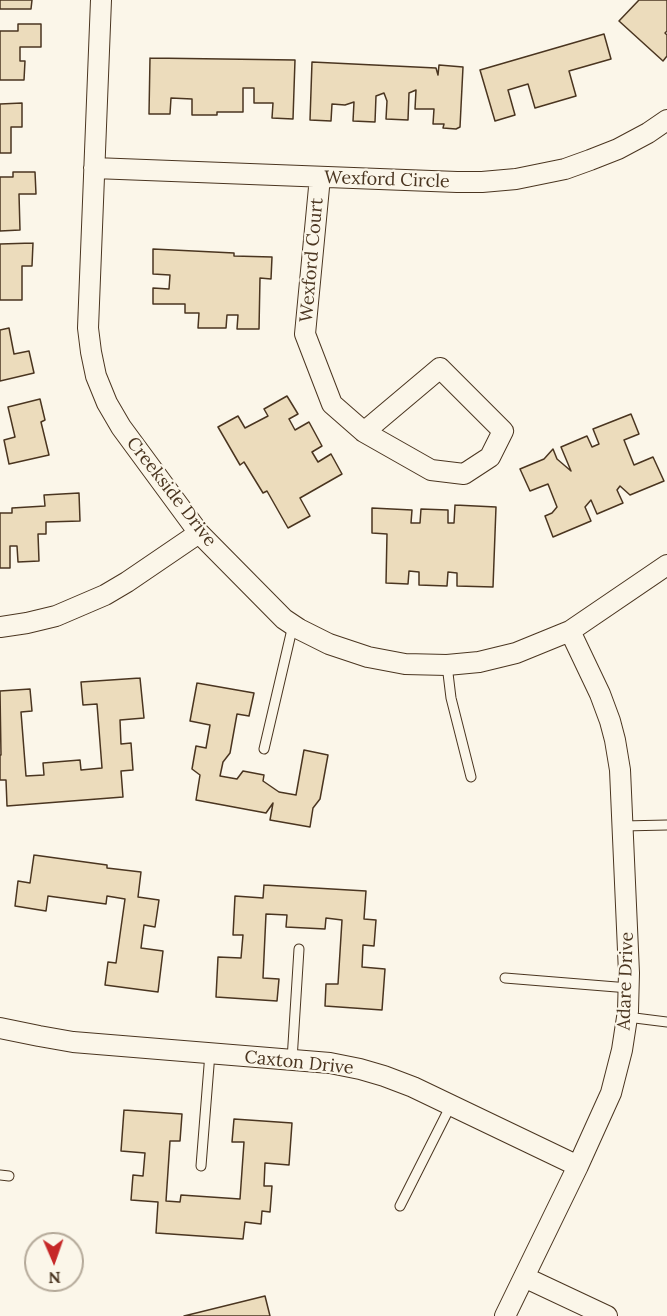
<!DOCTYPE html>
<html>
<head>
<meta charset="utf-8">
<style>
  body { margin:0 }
  #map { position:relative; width:667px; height:1316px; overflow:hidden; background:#fbf6e9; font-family:Lora,serif }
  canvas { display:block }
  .north { position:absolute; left:24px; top:1232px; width:60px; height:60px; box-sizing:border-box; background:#fbf6e9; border:2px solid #b4a999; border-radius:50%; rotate:178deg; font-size:16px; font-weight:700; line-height:24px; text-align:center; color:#4a3520 }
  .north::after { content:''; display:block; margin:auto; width:21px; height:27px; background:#c62828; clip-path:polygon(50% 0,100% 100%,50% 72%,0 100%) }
</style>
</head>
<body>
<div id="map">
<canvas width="667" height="1316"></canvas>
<div class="north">N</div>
</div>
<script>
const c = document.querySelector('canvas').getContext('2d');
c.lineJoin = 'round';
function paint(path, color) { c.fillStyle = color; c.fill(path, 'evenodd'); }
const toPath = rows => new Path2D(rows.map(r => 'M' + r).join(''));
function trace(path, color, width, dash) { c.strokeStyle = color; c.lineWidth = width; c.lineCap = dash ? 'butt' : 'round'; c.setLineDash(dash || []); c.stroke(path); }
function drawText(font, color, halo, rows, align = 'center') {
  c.font = font + ' Lora,serif'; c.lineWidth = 4.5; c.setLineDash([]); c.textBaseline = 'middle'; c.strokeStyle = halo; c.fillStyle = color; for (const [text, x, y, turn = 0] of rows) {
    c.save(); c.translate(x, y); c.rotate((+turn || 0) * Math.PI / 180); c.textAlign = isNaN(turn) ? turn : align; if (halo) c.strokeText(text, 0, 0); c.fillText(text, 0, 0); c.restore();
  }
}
const building = toPath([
  [0,0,32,0,31,9,0,9,0,0],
  [639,0,667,0,667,31,665,33,667,35,667,56,663,61,619,21,639,0],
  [18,24,41,24,41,47,20,47,20,61,25,61,24,80,0,80,0,31,18,31,18,24],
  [604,34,611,59,569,71,576,96,535,108,528,84,508,90,515,115,495,121,480,70,604,34],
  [150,58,295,60,293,119,272,118,273,103,254,103,254,88,243,88,243,112,217,112,217,115,192,115,192,99,171,98,170,114,149,114,150,58],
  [312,62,436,68,438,75,439,65,463,67,460,127,456,129,443,128,444,124,433,124,434,109,415,109,416,90,409,93,408,120,386,119,387,101,384,93,376,96,375,122,353,121,354,102,345,105,332,104,331,121,310,120,312,62],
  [22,103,22,127,11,127,11,153,0,153,0,104,22,103],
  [13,172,35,172,36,194,19,194,20,230,0,231,0,177,13,177,13,172],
  [33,243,32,266,22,266,22,300,0,300,0,244,33,243],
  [153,249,234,253,234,256,272,257,271,279,260,278,259,329,237,329,238,315,227,315,226,328,198,328,199,313,185,313,185,304,153,304,153,288,169,289,170,275,153,274,153,249],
  [9,328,14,354,29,351,34,373,0,381,0,330,9,328],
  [287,396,298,414,289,419,295,430,309,422,322,446,312,452,318,462,331,454,342,474,300,498,310,516,288,528,267,491,263,493,244,462,240,465,218,427,238,416,245,428,268,416,264,409,287,396],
  [40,399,45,420,41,422,49,455,9,464,4,440,15,437,8,407,40,399],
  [631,414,639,434,624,440,634,465,653,457,664,481,630,495,620,486,617,490,623,503,597,514,591,500,585,507,591,521,553,537,545,516,552,513,557,507,548,484,530,491,520,469,544,459,553,449,557,459,571,471,561,447,587,436,592,447,599,444,593,429,631,414],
  [79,493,80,521,46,522,46,534,38,534,39,561,18,562,17,546,10,546,10,568,0,568,0,513,12,513,12,508,45,506,44,495,79,493],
  [455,505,496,507,493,587,457,586,457,573,448,572,447,586,419,585,419,572,409,571,408,584,386,583,387,534,372,533,372,508,412,510,411,523,420,523,421,509,448,510,448,523,454,523,455,505],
  [140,678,144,718,120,720,121,744,131,743,133,770,121,771,123,797,7,806,6,780,0,780,0,755,1,755,0,691,30,689,32,711,21,712,26,776,44,775,43,763,80,760,81,770,102,768,97,704,83,705,81,682,140,678],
  [197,683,254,693,249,716,237,714,230,753,223,762,220,776,237,779,243,771,264,775,263,781,279,792,296,795,304,750,328,755,320,799,313,808,310,827,270,820,273,803,266,813,196,800,200,775,192,769,196,746,206,748,210,725,190,721,197,683],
  [34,855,107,865,107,868,141,872,138,897,159,900,155,927,144,925,141,948,163,951,158,992,105,985,108,962,116,963,125,899,107,896,106,904,48,896,46,911,15,906,18,881,30,883,34,855],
  [264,885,366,891,364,919,376,920,374,946,363,945,362,967,385,969,382,1010,325,1006,326,984,338,984,342,920,326,918,325,929,286,927,287,915,266,914,263,978,279,979,277,1001,216,997,218,957,241,958,243,935,233,935,235,896,263,898,264,885],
  [124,1110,182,1114,180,1141,170,1141,166,1201,180,1202,181,1195,240,1199,244,1142,232,1142,234,1119,292,1123,289,1165,265,1163,264,1186,272,1186,270,1212,262,1211,261,1224,245,1222,243,1239,156,1233,158,1202,131,1200,133,1175,143,1176,145,1153,121,1151,124,1110],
  [265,1296,270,1316,184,1316,265,1296]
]);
paint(building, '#ecdcbc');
trace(building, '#4a3520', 1.5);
const service = toPath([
  [447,665,451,698,471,777],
  [264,749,293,625],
  [623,826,667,825],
  [505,978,629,988],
  [627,1017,667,1022],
  [292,1060,299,949],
  [201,1166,210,1053],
  [0,1175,9,1176],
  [400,1206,451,1105]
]);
const minor = toPath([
  [101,0,88,328,91,352,96,376,107,403,121,427,199,533,284,619,299,629,329,644,368,657,405,664,447,665,479,662,516,653,570,631,667,565],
  [94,168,457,182,482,182,516,179,565,169,590,160,618,149,648,133,667,120],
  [320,177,305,334,332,404,364,432],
  [440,368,503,431,490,457,464,474,431,470,364,432,440,368],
  [0,627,27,623,56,616,105,595,127,582,199,533],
  [0,1028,39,1036,73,1042,330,1063,360,1069,384,1076,413,1087,578,1166],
  [524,1277,607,1316],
  [505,1316,578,1166,611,1093,622,1050,628,1011,629,973,620,770,615,740,610,721,600,694,570,631]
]);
trace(service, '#4a3520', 11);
trace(minor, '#4a3520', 22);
trace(service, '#fbf6e9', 9);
trace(minor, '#fbf6e9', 20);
drawText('18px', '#4a3520', '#fbf6e9', [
  ["Wexford Circle",387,180,2],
  ["Wexford Court",312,260,-85],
  ["Creekside Drive",171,492,52],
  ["Adare Drive",626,981,-88],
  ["Caxton Drive",299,1063,6]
]);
</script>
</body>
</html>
